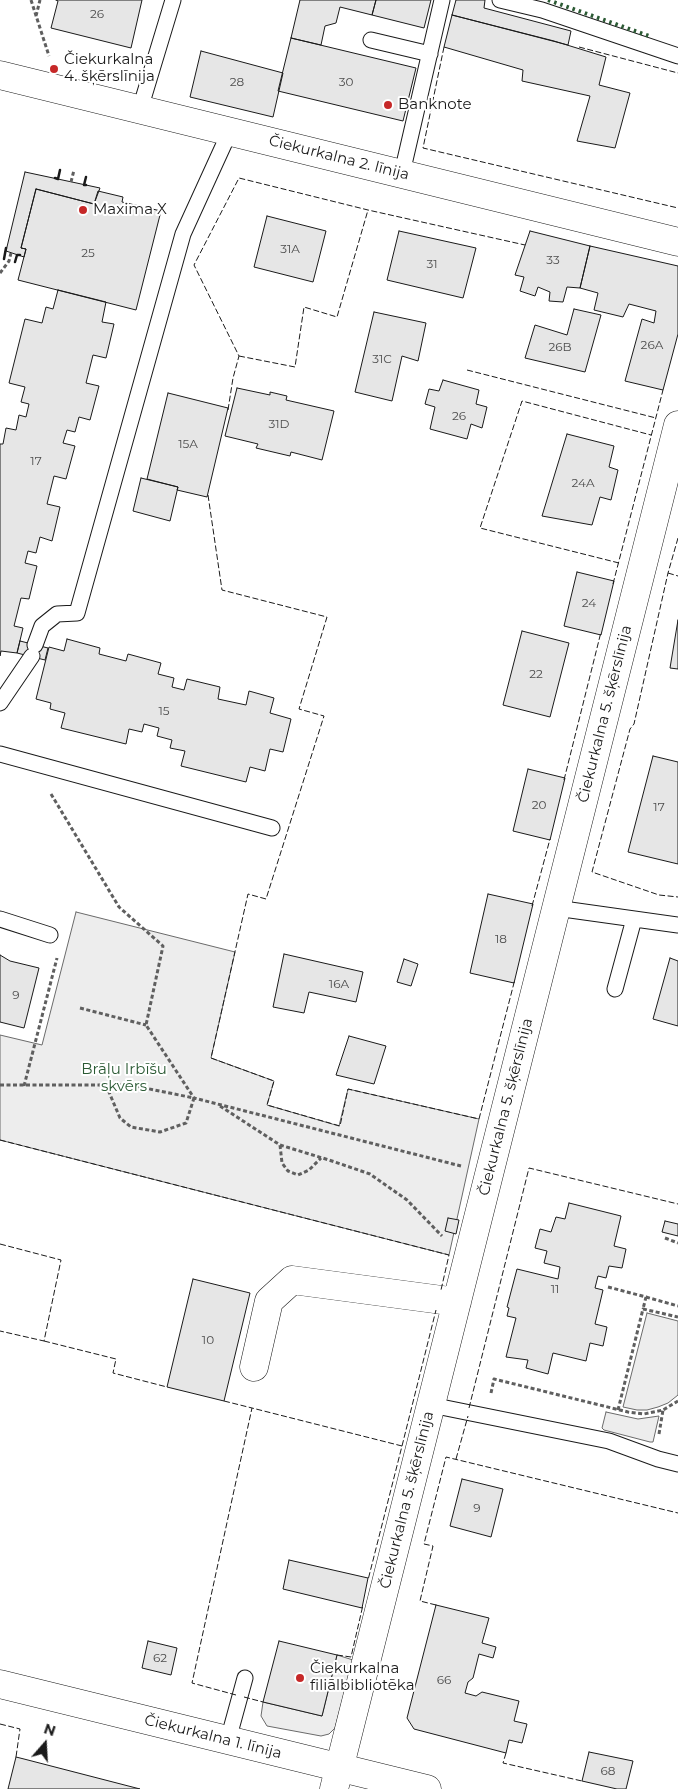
<!DOCTYPE html>
<html>
<head>
<meta charset="utf-8">
<style>
  body { margin:0 }
  #map { position:relative; width:678px; height:1789px; overflow:hidden; background:#fff; font-family:Montserrat,sans-serif }
  canvas { display:block }
  .north { position:absolute; left:20px; top:1719px; width:50px; height:50px; -webkit-text-stroke:4px #fff; paint-order:stroke; rotate:19deg; font-size:14px; font-weight:700; line-height:20px; text-align:center; color:#1a1a1a }
  .north::after { content:''; display:block; margin:auto; width:18px; height:22px; background:#1a1a1a; clip-path:polygon(50% 0,100% 100%,50% 72%,0 100%) }
</style>
</head>
<body>
<div id="map">
<canvas width="678" height="1789"></canvas>
<div class="north">N</div>
</div>
<script>
const c = document.querySelector('canvas').getContext('2d');
c.lineJoin = 'round';
function paint(path, color) { c.fillStyle = color; c.fill(path, 'evenodd'); }
const toPath = rows => new Path2D(rows.map(r => 'M' + r).join(''));
function trace(path, color, width, dash) { c.strokeStyle = color; c.lineWidth = width; c.lineCap = dash ? 'butt' : 'round'; c.setLineDash(dash || []); c.stroke(path); }
function drawText(font, color, halo, rows, align = 'center') {
  c.font = font + ' Montserrat,sans-serif'; c.lineWidth = 4; c.setLineDash([]); c.textBaseline = 'middle'; c.strokeStyle = halo; c.fillStyle = color; for (const [text, x, y, turn = 0] of rows) {
    c.save(); c.translate(x, y); c.rotate((+turn || 0) * Math.PI / 180); c.textAlign = isNaN(turn) ? turn : align; if (halo) c.strokeText(text, 0, 0); c.fillText(text, 0, 0); c.restore();
  }
}
const green = toPath([
  [76,912,235,952,211,1058,274,1081,267,1105,339,1126,348,1089,479,1119,449,1255,0,1140,0,1035,42,1045,76,912],
  [647,1313,678,1321,678,1395,668,1403,658,1407,647,1410,637,1410,623,1407,647,1313],
  [606,1412,638,1419,659,1416,653,1442,650,1442,604,1430,602,1428,606,1412],
  [337,1655,353,1660,335,1728,329,1734,321,1736,267,1726,261,1716,263,1702,322,1716,337,1655]
]);
paint(green, '#ededed');
trace(green, '#6a6a6a', 1);
const building = toPath([
  [56,0,142,0,131,48,51,28,58,1,56,0],
  [300,0,376,0,372,15,340,7,336,23,325,26,321,45,291,38,300,0],
  [376,0,431,0,424,28,372,15,376,0],
  [456,0,485,0,484,8,571,31,568,45,452,15,456,0],
  [452,15,554,41,606,57,599,85,630,93,615,148,577,141,590,96,522,81,523,70,444,47,452,15],
  [291,38,416,68,403,121,278,91,291,38],
  [201,51,283,73,273,117,190,97,201,51],
  [25,172,100,188,94,204,36,189,21,248,26,249,24,257,6,251,25,172],
  [36,189,94,204,98,191,123,197,122,202,161,211,136,310,18,280,26,249,21,248,36,189],
  [267,216,326,231,313,282,254,267,267,216],
  [399,231,476,248,463,298,387,280,399,231],
  [530,231,590,246,580,288,567,287,563,302,549,301,550,292,538,287,535,296,520,291,524,277,515,275,530,231],
  [590,246,678,266,678,334,663,390,625,381,642,319,654,323,656,311,629,304,623,317,594,310,598,293,580,288,590,246],
  [58,290,106,302,102,322,114,324,106,358,93,355,86,383,99,386,90,420,79,417,75,432,67,430,63,443,75,446,66,479,54,476,47,504,60,507,52,541,40,537,36,553,28,551,25,563,37,566,29,599,21,598,14,626,23,628,17,653,1,651,0,656,0,444,3,444,6,428,16,430,19,415,26,417,29,404,21,402,25,387,9,383,25,319,42,323,46,307,53,309,58,290],
  [574,309,601,315,585,372,525,358,535,325,567,335,574,309],
  [374,312,426,323,418,361,402,356,392,401,355,392,374,312],
  [443,380,479,390,476,404,487,407,482,428,471,424,467,439,430,429,435,407,425,404,429,389,439,391,443,380],
  [237,388,270,395,270,392,287,396,286,400,334,411,322,460,291,452,290,456,256,448,258,444,225,436,237,388],
  [168,393,228,408,207,497,177,490,178,487,147,479,168,393],
  [567,434,614,446,609,467,618,470,611,500,600,497,592,525,542,516,567,434],
  [141,478,178,487,170,521,133,511,141,478],
  [577,572,614,581,601,635,564,626,577,572],
  [678,620,678,669,670,668,678,620],
  [522,631,569,643,550,717,503,705,522,631],
  [67,639,100,648,99,654,126,661,128,654,161,663,158,674,174,678,172,687,184,690,187,679,220,687,218,699,246,705,249,691,274,698,270,713,291,719,283,752,270,749,265,771,250,767,246,782,181,766,185,751,170,748,172,740,157,736,159,728,144,724,142,732,129,729,126,744,61,728,65,713,50,709,51,703,36,699,49,647,64,651,67,639],
  [20,641,48,648,45,660,17,653,20,641],
  [653,756,678,762,678,864,628,852,653,756],
  [528,769,565,778,550,840,513,831,528,769],
  [488,894,533,904,514,983,470,973,488,894],
  [284,954,363,972,356,1002,309,992,304,1013,273,1007,284,954],
  [0,955,10,961,39,968,24,1028,0,1022,0,955],
  [670,958,678,961,678,1026,653,1019,670,958],
  [404,959,418,964,411,986,397,982,404,959],
  [349,1036,386,1046,374,1084,336,1075,349,1036],
  [569,1203,621,1216,614,1246,626,1249,622,1268,609,1266,606,1278,598,1276,595,1288,603,1290,595,1324,607,1327,603,1346,590,1343,586,1361,553,1353,548,1374,526,1368,528,1360,506,1357,516,1318,507,1316,509,1308,507,1307,517,1269,558,1279,560,1267,544,1263,547,1251,535,1248,540,1229,551,1232,556,1217,565,1219,569,1203],
  [448,1218,459,1220,456,1234,445,1231,448,1218],
  [665,1221,678,1224,678,1236,662,1232,665,1221],
  [193,1279,250,1293,224,1401,167,1387,193,1279],
  [462,1479,503,1489,491,1537,450,1526,462,1479],
  [289,1560,368,1578,362,1608,283,1589,289,1560],
  [436,1605,489,1618,482,1643,496,1647,493,1658,479,1654,473,1678,468,1682,465,1693,476,1696,482,1692,519,1701,514,1721,527,1724,522,1743,509,1740,506,1753,414,1729,407,1718,436,1605],
  [148,1641,177,1648,171,1675,142,1668,148,1641],
  [279,1641,337,1655,322,1716,263,1702,279,1641],
  [589,1752,633,1761,626,1789,617,1789,582,1781,589,1752],
  [16,1757,24,1759,140,1789,8,1789,16,1757]
]);
paint(building, '#e6e6e6');
trace(building, '#1a1a1a', 1);
const service = toPath([
  [500,0,542,10,678,56],
  [371,40,430,54],
  [140,109,173,0],
  [402,173,442,0],
  [35,645,42,626,57,614,77,613,183,234,230,131],
  [0,703,32,656],
  [0,754,272,828],
  [556,908,678,925],
  [0,919,50,935],
  [615,989,634,919],
  [431,1405,609,1441,658,1459,678,1464],
  [228,1740,245,1678]
]);
const minor = toPath([
  [254,1367,269,1301,292,1280,457,1302],
  [334,1789,678,425]
]);
const tertiary = toPath([
  [0,75,678,242],
  [0,1684,427,1789]
]);
trace(service, '#1a1a1a', 17);
trace(minor, '#1a1a1a', 29);
trace(tertiary, '#1a1a1a', 29);
trace(toPath([
  [31,0,49,56],
  [36,16,40,0],
  [71,182,74,170],
  [0,273,9,261,11,253],
  [51,794,119,907,163,946,146,1025,194,1098,461,1166],
  [80,1008,146,1025],
  [0,1085,130,1085,194,1098,186,1123,160,1132,131,1127,120,1118,106,1085],
  [24,1086,57,958],
  [220,1106,280,1145,329,1160,370,1174,407,1200,442,1236],
  [280,1145,282,1163,288,1171,298,1175,309,1170,321,1158],
  [665,1238,678,1243],
  [608,1287,646,1297,643,1309],
  [646,1297,678,1306],
  [491,1393,494,1379,628,1412,644,1414,663,1410,678,1401],
  [618,1410,643,1309,678,1317],
  [659,1434,663,1410]
]), '#5f5f5f', 3, [4, 2.5]);
trace(service, '#fff', 15);
trace(minor, '#fff', 28);
trace(tertiary, '#fff', 28);
trace(toPath([
  [548,0,652,37]
]), '#2b5a34', 4, [2.5, 4]);
trace(toPath([
  [444,47,423,148,678,208],
  [579,47,678,73],
  [239,356,295,367,304,307,337,317,368,210],
  [467,370,656,418],
  [228,410,233,378,239,356,194,265,239,178,368,210,525,245],
  [208,495,222,590,327,617,299,709,324,716,266,899,248,894,211,1058,274,1081,267,1105,340,1126,348,1089,479,1119,515,979],
  [678,538,668,573,634,724,630,729,592,872,659,895,678,897],
  [619,563,480,528,522,401,651,435],
  [668,573,678,576],
  [613,584,663,390],
  [564,780,601,632],
  [532,906,550,839],
  [0,1140,449,1255,441,1290],
  [0,1244,61,1260,44,1341,0,1331],
  [44,1341,116,1359,113,1373,167,1387],
  [224,1401,252,1408],
  [469,1408,529,1168,678,1204],
  [402,1446,436,1310],
  [456,1459,468,1416],
  [436,1605,420,1601,433,1546,424,1544,446,1457,678,1513],
  [337,1655,351,1657,363,1605],
  [236,1695,192,1683,252,1408,402,1446,368,1580],
  [244,1697,263,1702],
  [0,1724,20,1729,16,1757],
  [506,1753,503,1763,582,1781]
]), '#1a1a1a', 1, [6, 2.5]);
trace(toPath([
  [55,178,58,179,60,170],
  [86,185,84,185,86,177],
  [4,259,6,248],
  [15,262,17,255,20,255]
]), '#1a1a1a', 2.5);
for (const [x, y, r, color] of [
  [54,69,5,"#c62828"],
  [388,105,5,"#c62828"],
  [83,210,5,"#c62828"],
  [300,1678,5,"#c62828"]
]) { const dot = new Path2D(); dot.arc(x, y, r, 0, 2 * Math.PI); c.fillStyle = color; c.fill(dot); trace(dot, '#fff', 2); }
drawText('12px', '#4d4d4d', null, [
  ["26",97,14],
  ["28",237,82],
  ["30",346,82],
  ["31A",290,249],
  ["25",88,253],
  ["33",553,260],
  ["31",432,264],
  ["26A",652,345],
  ["26B",560,347],
  ["31C",382,359],
  ["26",459,416],
  ["31D",279,424],
  ["15A",188,444],
  ["17",36,461],
  ["24A",583,483],
  ["24",589,603],
  ["22",536,674],
  ["15",164,711],
  ["20",539,805],
  ["17",659,807],
  ["18",501,939],
  ["16A",339,984],
  ["9",16,995],
  ["11",555,1289],
  ["10",208,1340],
  ["9",477,1508],
  ["62",160,1658],
  ["66",444,1680],
  ["68",608,1771]
]);
drawText('15px', '#1a1a1a', '#fff', [
  ["Čiekurkalna",64,60],
  ["4. šķērslīnija",64,77],
  ["Banknote",398,105],
  ["Maxima X",93,210],
  ["Čiekurkalna",310,1669],
  ["filiālbibliotēka",310,1686]
], 'left');
drawText('15px', '#1a1a1a', '#fff', [
  ["Čiekurkalna 2. līnija",339,158,14],
  ["Čiekurkalna 5. šķērslīnija",605,714,-76],
  ["Čiekurkalna 5. šķērslīnija",506,1107,-76],
  ["Čiekurkalna 5. šķērslīnija",407,1500,-76],
  ["Čiekurkalna 1. līnija",213,1737,14]
]);
drawText('15px', '#2b5a34', '#fff', [
  ["Brāļu Irbīšu",124,1070],
  ["skvērs",124,1087]
]);
</script>
</body>
</html>
